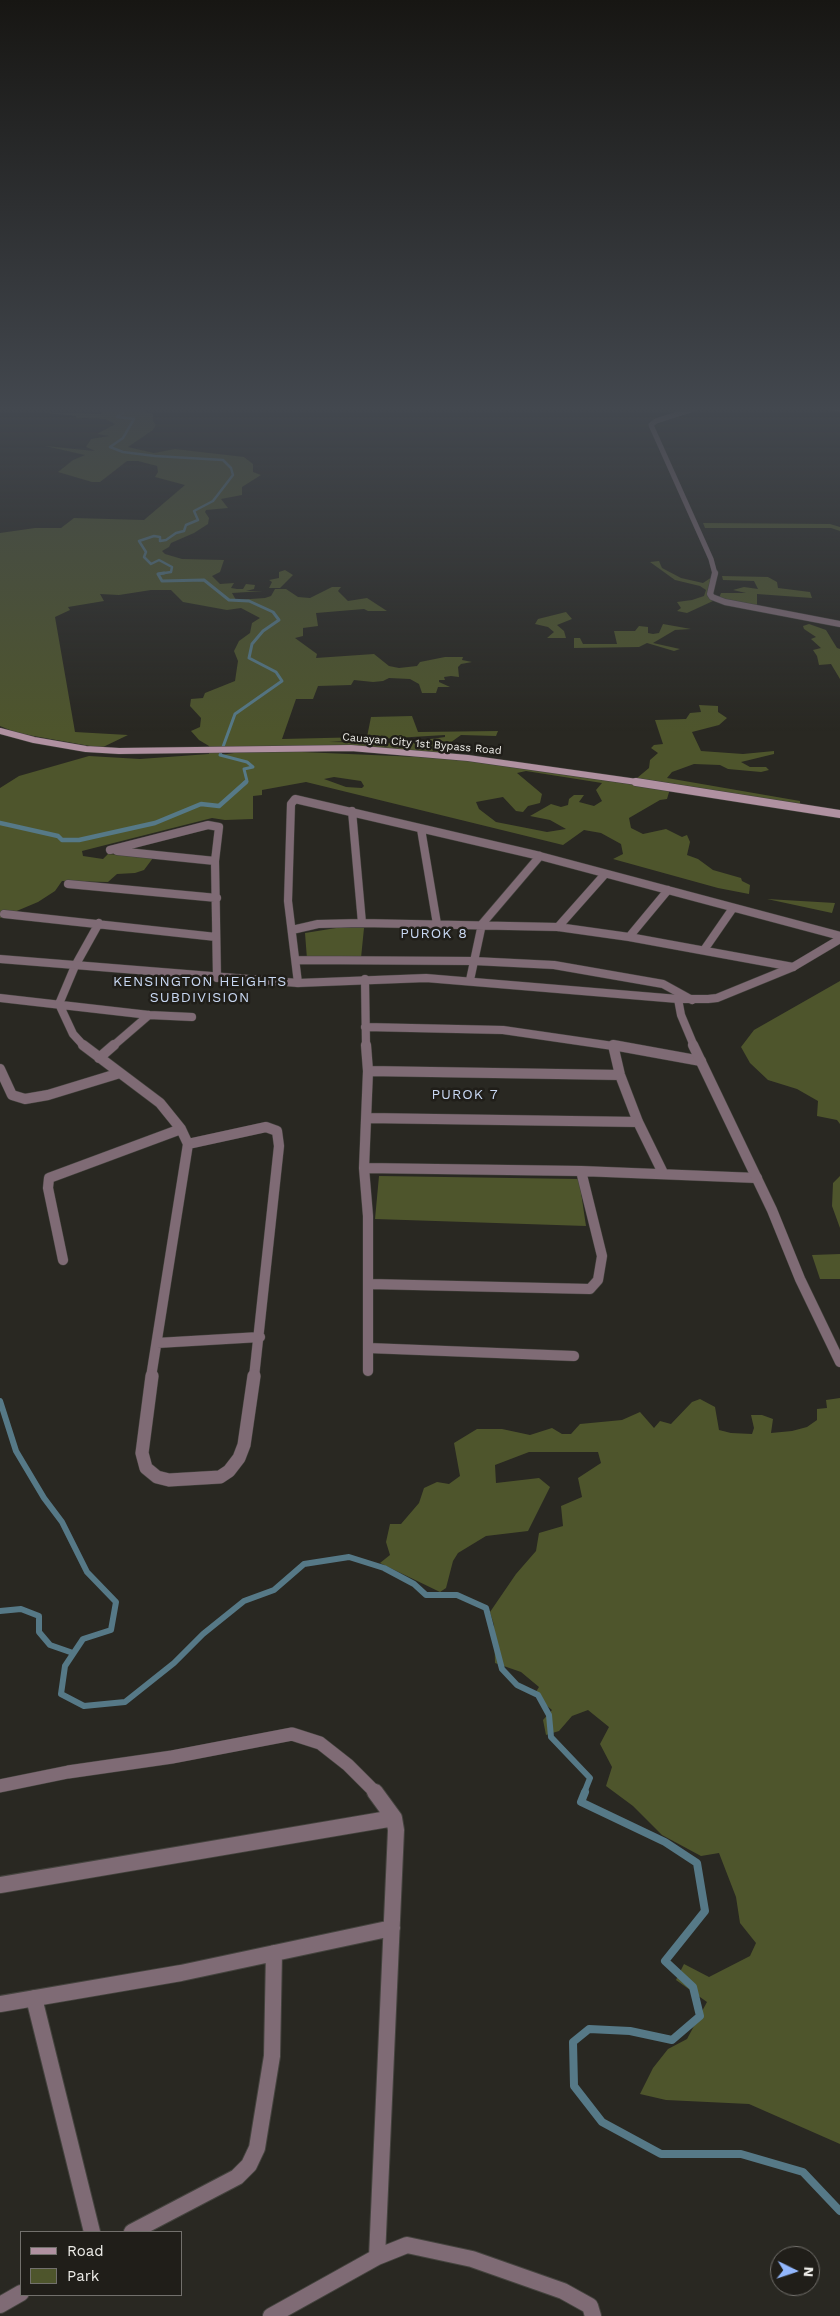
<!DOCTYPE html>
<html>
<head>
<meta charset="utf-8">
<style>
  body { margin:0 }
  #map { position:relative; width:840px; height:2316px; overflow:hidden; background:#292822; font-family:"Work Sans",sans-serif }
  canvas { display:block }
  .legend { position:absolute; left:20px; top:2231px; width:162px; height:65px; box-sizing:border-box; background:#201e19; border:1px solid #72706c; margin:0; padding:6px 9px; list-style:none; font-size:15px; color:#edece8 }
  .legend li { display:flex; align-items:center; gap:10px; height:25px }
  .legend b { width:25px; border:1px solid #72706c }
  .north { position:absolute; left:770px; top:2246px; width:50px; height:50px; box-sizing:border-box; background:#201e19; border:1px solid #72706c; border-radius:50%; rotate:94deg; font-size:14px; font-weight:700; line-height:20px; text-align:center; color:#edece8 }
  .north::after { content:''; display:block; margin:auto; width:18px; height:22px; background:#92b7fd; clip-path:polygon(50% 0,100% 100%,50% 72%,0 100%) }
</style>
</head>
<body>
<div id="map">
<canvas width="840" height="2316"></canvas>
<ul class="legend">
<li><b style="height:6px;background:#b091a1"></b>Road</li>
<li><b style="height:14px;background:#4e552c"></b>Park</li>
</ul>
<div class="north">N</div>
</div>
<script>
const c = document.querySelector('canvas').getContext('2d');
c.lineJoin = 'round';
function paint(path, color) { c.fillStyle = color; c.fill(path, 'evenodd'); }
const toPath = rows => new Path2D(rows.map(r => 'M' + r).join(''));
function trace(path, color, width, dash) { c.strokeStyle = color; c.lineWidth = width; c.lineCap = dash ? 'butt' : 'round'; c.setLineDash(dash || []); c.stroke(path); }
function drawText(font, color, halo, rows, align = 'center') {
  c.font = font + ' "Work Sans",sans-serif'; c.lineWidth = 5; c.setLineDash([]); c.textBaseline = 'middle'; c.strokeStyle = halo; c.fillStyle = color; for (const [text, x, y, turn = 0] of rows) {
    c.save(); c.translate(x, y); c.rotate((+turn || 0) * Math.PI / 180); c.textAlign = isNaN(turn) ? turn : align; if (halo) c.strokeText(text, 0, 0); c.fillText(text, 0, 0); c.restore();
  }
}
paint(toPath([
  [104,408,135,408,153,414,153,421,156,425,153,430,128,447,154,453,175,449,244,457,253,464,253,472,261,475,242,487,242,495,221,499,228,508,206,510,205,512,209,518,208,524,194,533,171,543,169,547,162,551,165,554,182,559,224,560,220,572,212,576,220,584,234,583,231,588,237,589,243,589,246,584,255,585,254,589,246,591,263,591,232,593,236,600,265,598,271,596,275,589,286,589,298,597,310,598,332,587,341,587,338,591,348,601,367,598,387,611,368,611,364,609,316,613,318,626,303,628,303,636,295,638,317,654,316,658,374,654,389,666,399,668,417,666,420,662,445,657,463,657,462,660,472,662,461,664,458,667,459,677,451,676,444,677,445,680,439,680,439,682,450,687,438,687,436,693,422,693,419,684,410,679,389,678,383,681,373,682,354,680,351,685,318,686,313,699,296,699,282,739,367,737,371,717,412,716,418,732,498,731,496,736,461,735,447,745,448,754,249,746,223,747,220,755,255,750,442,758,492,762,670,789,667,799,660,800,629,818,631,828,643,834,666,829,682,837,687,835,690,842,687,855,698,859,713,870,741,878,742,881,750,885,749,894,718,888,613,859,623,854,621,844,601,833,584,830,563,845,306,782,262,790,262,795,253,796,253,819,225,820,212,818,82,851,83,856,103,859,108,854,153,858,144,870,135,873,117,874,108,882,62,881,55,891,38,902,0,918,0,788,19,776,89,756,140,759,209,754,209,746,199,740,191,731,200,727,201,718,190,706,191,699,203,698,205,693,235,681,238,661,234,651,239,641,250,633,252,623,260,618,241,608,227,610,183,602,171,590,151,590,119,595,100,594,104,601,68,607,70,610,55,617,75,732,128,735,101,748,17,733,0,726,0,533,35,528,61,528,74,518,144,520,185,485,155,477,158,472,157,466,138,461,127,461,100,482,92,482,58,472,73,460,85,455,45,446,95,451,86,447,91,439,109,436,97,434,115,424,105,419,76,418,76,416,39,412,101,414,101,409],
  [445,735,445,737,402,743,329,742],
  [526,771,602,783,596,790,602,801,594,806,579,802,584,795,574,795,569,799,568,805,561,807,551,804,530,816,550,820,566,829,547,832,496,822,479,809,476,802,503,797,516,811,523,812,528,806,540,803,542,794,517,773],
  [334,777,361,781,364,786,362,788,346,787,324,779],
  [703,523,830,524,840,527,840,531,831,528,705,528],
  [659,561,662,568,681,578,703,583,712,577,713,601,687,613,677,611,681,608,677,602,692,600,704,596,706,590,700,586,675,580,650,562],
  [285,570,293,575,280,588,269,588,272,582,269,580,279,578,279,572],
  [722,576,768,577,777,582,778,588,810,592,812,598,757,594,757,606,719,598,721,593,746,593,733,590,744,587,758,589,754,581,723,580],
  [566,612,572,619,557,625,564,631,566,638,547,638,554,632,548,627,535,624,538,619],
  [663,624,691,629,675,630,653,643,680,649,674,651,647,643,639,647,574,648,574,638,580,638,583,644,617,644,614,631,635,631,639,626,648,627,648,633,653,634,659,633],
  [809,624,826,630,837,648,840,649,840,679,831,664,819,665,817,656,813,650,821,648,811,639,816,637,804,629,803,626],
  [699,705,718,706,718,712,727,718,719,725,692,732,701,751,743,754,774,751,774,754,741,762,750,767,766,767,769,770,761,772,728,769,720,765,694,764,672,772,667,778,800,801,800,804,637,778,649,768,650,760,658,753,651,748,654,745,663,744,655,720,686,719,690,713,701,712],
  [767,899,835,903,832,913],
  [336,928,364,928,361,958,307,959,305,933],
  [840,981,840,1124,837,1120,817,1116,818,1101,797,1089,768,1080,750,1063,741,1047,754,1030],
  [379,1176,579,1179,586,1226,375,1219],
  [840,1176,840,1228,832,1206,833,1183],
  [840,1254,840,1279,820,1279,812,1255],
  [840,1398,840,2144,749,2104,666,2100,640,2094,653,2068,668,2049,687,2039,707,2002,676,1980,684,1964,709,1977,750,1956,756,1943,740,1923,736,1897,719,1853,701,1856,662,1835,633,1806,606,1786,612,1767,600,1744,609,1727,588,1710,572,1716,559,1731,546,1735,543,1720,552,1710,534,1695,539,1687,521,1672,495,1663,494,1625,490,1612,516,1574,536,1551,539,1533,563,1526,561,1506,582,1497,578,1478,601,1463,598,1452,529,1452,495,1465,496,1483,539,1478,550,1487,528,1531,486,1536,458,1553,453,1561,446,1588,440,1592,380,1563,390,1555,386,1542,390,1524,401,1524,419,1503,424,1488,437,1482,449,1484,460,1476,454,1443,477,1429,502,1429,530,1435,552,1428,562,1434,571,1434,580,1424,622,1420,640,1412,654,1428,660,1421,671,1424,692,1402,700,1399,715,1407,719,1430,731,1433,752,1434,754,1428,751,1415,762,1415,773,1419,771,1433,792,1431,807,1427,817,1420,817,1409,827,1408,826,1400]
]), '#4e552c');
trace(toPath([
  [122,408,123,413,117,417,134,419,123,438,110,447,123,452,155,456,223,460,231,468,233,475,213,501,194,511,198,520,186,525,184,531,176,533,166,540,160,541,160,537,154,536,139,541,146,552,144,557,151,564,159,560,172,567,171,572,158,574]
]), '#567987', 2.5);
trace(toPath([
  [164,573,158,574,162,581,204,580,229,600,249,601,273,612,279,620,263,631,252,644,249,658,276,672,282,681,235,714,220,755,247,762,253,767,244,769,247,781,244,783]
]), '#567987', 3);
trace(toPath([
  [0,823,58,836,62,840,79,840,155,823,201,804,219,806,246,782]
]), '#567987', 4.5);
trace(toPath([
  [0,1401,16,1451,44,1498,62,1522,87,1572,116,1602,111,1630,83,1639,65,1666,61,1694,84,1706,125,1702,174,1663,203,1634,244,1601,274,1590,304,1564,349,1557,384,1568,414,1584,426,1595,457,1595,486,1608,502,1669,517,1685,538,1695,549,1715,551,1737,590,1778,584,1793],
  [0,1611,21,1609,39,1616,39,1632,50,1645,73,1653]
]), '#567987', 6);
trace(toPath([
  [585,1792,581,1802,665,1842,697,1863,705,1911,665,1961,693,1987,700,2016,672,2040,630,2031,589,2029,573,2042,574,2086,602,2122,661,2154,741,2154,803,2172,840,2211]
]), '#567987', 8);
const minorFar3 = toPath([
  [352,811,362,923],
  [421,829,437,924],
  [110,850,208,825,219,827,215,861,217,978],
  [117,851,215,861],
  [68,884,217,898],
  [4,914,216,937],
  [558,927,605,874],
  [292,930,318,924,362,923,558,927,629,937,793,967],
  [629,937,668,890],
  [704,950,733,908],
  [296,960,474,961,554,965,663,984,692,1000],
  [365,979,366,1046],
  [470,980,482,924,540,856],
  [298,983,288,901,291,804,295,799,540,856,840,936],
  [0,998,149,1015,192,1017],
  [365,1027,503,1030,613,1046],
  [613,1045,620,1046],
  [84,1046,73,1034,59,1004,75,966,99,923],
  [113,1046,149,1015]
]);
const minorFar2 = toPath([
  [83,1045,160,1103,181,1129,188,1144],
  [366,1045,368,1071,364,1168,368,1216,368,1371],
  [613,1045,620,1075,638,1122,663,1173],
  [613,1045,701,1061],
  [99,1058,114,1045],
  [0,1069,12,1095,25,1099,48,1095,120,1073],
  [368,1071,620,1075],
  [367,1118,638,1122],
  [188,1144,266,1127,277,1131,279,1146,254,1377],
  [364,1168,581,1171,757,1178],
  [63,1260,48,1188,49,1178,181,1129],
  [369,1284,590,1289,598,1280,602,1256,581,1171],
  [157,1343,260,1337],
  [368,1348,574,1356],
  [151,1377,188,1144]
]);
const minorFar1 = toPath([
  [152,1376,142,1453,146,1468,157,1477,169,1480,220,1477,229,1471,239,1458,244,1445,254,1376],
  [0,1786,68,1772,172,1757,292,1734,320,1743,348,1765,376,1793]
]);
const minor = toPath([
  [0,1885,394,1818],
  [34,1998,92,2232],
  [0,2004,181,1973,392,1928],
  [132,2232,237,2177,249,2165,257,2148,272,2056,274,1953],
  [377,2257,407,2245,472,2259,563,2291,590,2306,593,2316],
  [0,2305,21,2293],
  [271,2316,377,2257,396,1830,394,1818,375,1792]
]);
const tertiaryFar3 = toPath([
  [696,408,656,421,651,425,711,559,715,574]
]);
const tertiaryFar2 = toPath([
  [715,573,710,594,712,597,725,602,840,624]
]);
const tertiaryFar1 = toPath([
  [0,959,298,983,426,978,678,999,708,999,717,998,793,967,840,939],
  [678,999,681,1015,694,1046]
]);
const tertiary = toPath([
  [693,1045,772,1210,800,1279,840,1362]
]);
const secondaryFar1 = toPath([
  [0,731,34,740,86,749,119,751,351,748,468,758,644,783]
]);
const secondary = toPath([
  [636,782,840,814]
]);
const trunk = toPath([
  [826,408,840,408,840,412,827,409,826,408]
]);
trace(minorFar3, '#44433e', 9);
trace(minorFar2, '#44433e', 11);
trace(minorFar1, '#44433e', 14);
trace(minor, '#44433e', 18);
trace(tertiaryFar3, '#44433e', 5.5);
trace(tertiaryFar2, '#44433e', 7);
trace(tertiaryFar1, '#44433e', 9);
trace(tertiary, '#44433e', 11);
trace(secondaryFar1, '#44433e', 7);
trace(secondary, '#44433e', 9);
trace(trunk, '#44433e', 1);
trace(minorFar3, '#7f6b75', 8);
trace(minorFar2, '#7f6b75', 10);
trace(minorFar1, '#7f6b75', 13);
trace(minor, '#7f6b75', 16);
trace(tertiaryFar3, '#7f6b75', 5);
trace(tertiaryFar2, '#7f6b75', 6);
trace(tertiaryFar1, '#7f6b75', 8);
trace(tertiary, '#7f6b75', 10);
trace(secondaryFar1, '#b091a1', 6);
trace(secondary, '#b091a1', 8);
paint(trunk, '#e8bcd2');
const sky = c.createLinearGradient(0, 0, 0, 732);
sky.addColorStop(0, '#171613');
sky.addColorStop(0.56, '#43484f');
sky.addColorStop(1, '#43484f00');
c.fillStyle = sky;
c.fillRect(0, 0, 840, 732);
drawText('11px', '#edece8', '#201e19', [
  ["Cauayan City 1st Bypass Road",422,744,5]
]);
c.letterSpacing = '1px';
drawText('14px', '#c9d8f3', '#201e19', [
  ["PUROK 8",434,934],
  ["KENSINGTON HEIGHTS",200,982],
  ["SUBDIVISION",200,998],
  ["PUROK 7",465,1095]
]);
c.letterSpacing = '0px';
</script>
</body>
</html>
